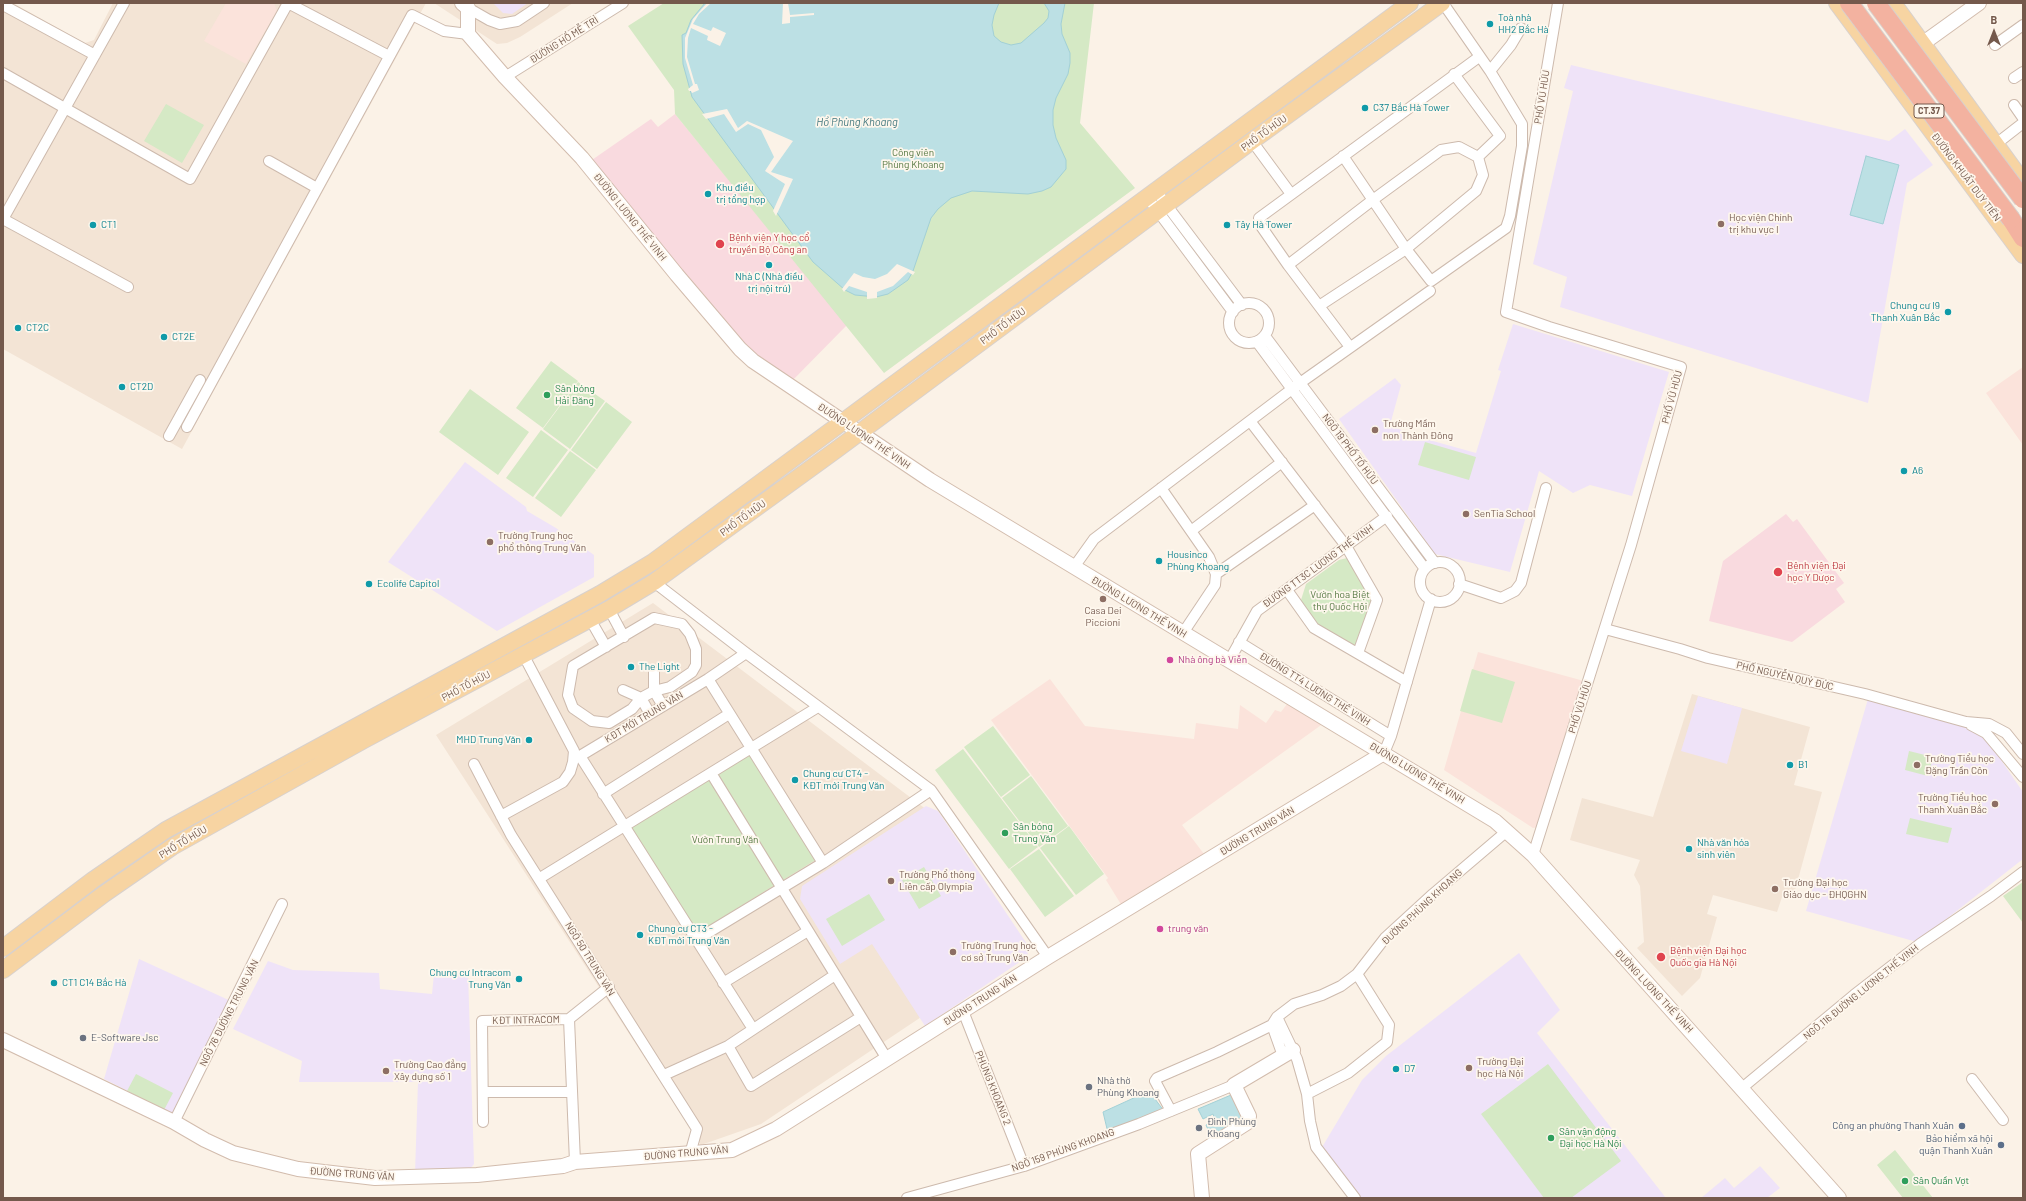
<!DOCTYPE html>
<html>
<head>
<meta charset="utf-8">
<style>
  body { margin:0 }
  #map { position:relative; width:2026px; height:1201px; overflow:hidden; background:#fbf2e7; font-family:Barlow,sans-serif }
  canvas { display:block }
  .frame { position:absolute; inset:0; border:4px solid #74594c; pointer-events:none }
  .north { position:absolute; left:1974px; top:12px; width:40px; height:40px; -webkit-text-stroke:3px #fef7ed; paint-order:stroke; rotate:0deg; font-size:11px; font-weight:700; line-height:16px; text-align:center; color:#74594c }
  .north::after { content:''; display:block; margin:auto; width:14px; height:18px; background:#74594c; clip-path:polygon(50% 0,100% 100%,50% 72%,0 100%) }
</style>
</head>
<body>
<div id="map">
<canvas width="2026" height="1201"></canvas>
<div class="frame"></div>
<div class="north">B</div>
</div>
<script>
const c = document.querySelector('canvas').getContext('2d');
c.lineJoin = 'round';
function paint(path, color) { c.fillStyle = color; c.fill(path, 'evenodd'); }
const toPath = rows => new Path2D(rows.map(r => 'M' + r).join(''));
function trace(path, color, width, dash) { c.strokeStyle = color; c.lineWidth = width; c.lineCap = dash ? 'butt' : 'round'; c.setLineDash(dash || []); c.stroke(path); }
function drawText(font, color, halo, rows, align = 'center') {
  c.font = font + ' Barlow,sans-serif'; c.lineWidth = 3.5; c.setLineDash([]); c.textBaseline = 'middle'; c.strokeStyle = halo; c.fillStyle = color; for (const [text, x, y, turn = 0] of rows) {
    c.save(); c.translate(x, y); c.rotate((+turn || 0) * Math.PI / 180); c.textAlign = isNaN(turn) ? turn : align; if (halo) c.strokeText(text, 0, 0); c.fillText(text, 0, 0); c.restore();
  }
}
paint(toPath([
  [3,3,13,3,85,43,94,40,113,3,426,3,182,449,3,349],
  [434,3,573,3,520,37,507,43,497,44],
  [653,603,931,813,1023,949,761,1124,701,1145,436,735],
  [1692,694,1810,727,1794,785,1822,792,1794,894,1784,891,1777,912,1713,895,1707,914,1717,917,1700,978,1682,996,1637,948,1644,942,1640,886,1634,875,1640,860,1570,840,1582,798,1653,817]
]), '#f3e4d5');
paint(toPath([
  [226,3,274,3,277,11,246,64,204,41],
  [2023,367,2023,445,1986,393],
  [1478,652,1584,681,1585,689,1557,759,1538,827,1533,828,1444,770],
  [1050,679,1085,726,1194,739,1196,723,1238,729,1240,705,1266,723,1275,710,1281,712,1287,704,1324,723,1182,825,1204,854,1122,906,1106,880,1108,878,991,720]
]), '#fbe3db');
paint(toPath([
  [493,3,528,3,512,14,503,13],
  [1571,65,1889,141,1905,129,1933,165,1907,183,1868,403,1560,307,1567,277,1533,264,1573,91,1564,88],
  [1513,324,1669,372,1632,496,1590,485,1573,493,1539,471,1510,572,1435,554,1339,419,1395,378,1401,385,1390,425,1415,436,1476,453,1501,371,1498,370],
  [465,462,526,507,527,511,556,528,594,555,594,577,497,631,388,562],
  [1698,696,1742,708,1727,764,1681,751],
  [1868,699,1979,728,2023,792,2023,859,1917,942,1806,911],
  [926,806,938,811,1029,947,1027,957,925,1026,872,944,840,964,800,899,802,886],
  [1519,953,1560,1010,1537,1033,1666,1198,1360,1198,1321,1149,1362,1080,1386,1056],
  [139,959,233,1002,175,1115,104,1079],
  [268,961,293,970,379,973,380,989,432,994,434,974,468,973,474,1164,467,1173,415,1173,418,1082,299,1082,302,1061,233,1029],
  [1760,1166,1780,1188,1767,1198,1701,1198,1725,1178,1734,1188]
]), '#efe3f8');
paint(toPath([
  [675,114,847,325,790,383,754,356,589,162,651,119,658,127],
  [1786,514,1793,522,1797,519,1844,583,1836,589,1845,602,1792,642,1709,621,1723,561]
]), '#f9dadf');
paint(toPath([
  [664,3,1094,3,1080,123,1135,188,884,373,675,114,674,90,628,26],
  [166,104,204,125,182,163,144,141],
  [551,361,578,381,543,428,516,408],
  [578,382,605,401,570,449,543,429],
  [470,389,529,432,498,475,439,432],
  [606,402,632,422,597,469,571,450],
  [541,430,568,450,533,497,506,478],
  [1425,442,1476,457,1469,480,1418,465],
  [570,451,596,470,561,517,535,498],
  [1347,558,1353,558,1377,600,1357,647,1350,645,1319,625,1303,605,1301,600,1306,584,1339,560],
  [1472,669,1515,682,1502,723,1460,711],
  [993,726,1030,775,1001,797,964,747],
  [751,748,817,859,705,928,680,917,624,827],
  [963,749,1038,847,1009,869,935,770],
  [1909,751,1933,757,1928,776,1905,770],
  [1031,776,1068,826,1039,847,1002,798],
  [1910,818,1952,828,1948,843,1906,834],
  [1069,826,1104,874,1076,895,1040,848],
  [1039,849,1074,896,1045,917,1010,869],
  [924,867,941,896,919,909,902,880],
  [2023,882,2023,923,2003,896],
  [869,894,885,920,842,946,826,919],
  [1548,1064,1621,1161,1571,1198,1544,1198,1481,1114],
  [136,1074,173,1093,164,1110,127,1091],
  [1895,1150,1933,1198,1903,1198,1877,1165]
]), '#d5e9c5');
const water = toPath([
  [705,3,999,3,994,15,992,25,994,36,1001,42,1011,45,1021,43,1044,23,1048,18,1049,11,1044,3,1065,3,1061,24,1062,34,1070,53,1070,63,1068,74,1056,98,1053,110,1053,125,1056,138,1066,160,1066,169,1051,187,1042,191,1028,194,972,191,951,198,938,209,931,218,913,271,908,280,888,294,876,297,855,295,845,290,813,262,692,97,683,64,682,35,686,33,691,20,705,3],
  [1866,156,1899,165,1883,224,1850,215,1866,156],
  [1149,1091,1164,1111,1108,1133,1103,1112,1149,1091],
  [1231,1095,1244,1122,1212,1139,1206,1125,1215,1120,1213,1114,1203,1119,1198,1109,1231,1095]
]);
paint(water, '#bce0e4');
trace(water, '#a2d0d6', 1);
paint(toPath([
  [707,3,711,3,699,14,693,24,711,31,713,27,726,33,720,46,707,40,708,36,691,28,688,38,687,57,695,84,697,84,699,90,692,93,691,91,689,91,688,89,693,85,685,58,685,38,693,19],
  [783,3,788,3,790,15,814,13,814,15,790,17,790,23,782,24],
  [727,109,738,128,747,121,793,141,771,172,793,179,776,216,773,211,785,184,765,171,774,157,761,130,748,124,736,132,724,114,706,119,702,114],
  [897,264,915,272,913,275,908,272,893,286,877,292,877,298,867,299,867,292,849,286,844,292,842,289,854,273,863,277,875,279,887,274]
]), '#fbf2e7');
const street = toPath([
  [288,3,389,56],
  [3,5,95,55],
  [468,8,489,20,500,24,517,21,544,3],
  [1995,45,2023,25],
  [1490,71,1511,45,1521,28],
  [3,73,190,179,288,3],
  [1454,74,1500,136,1478,157],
  [505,77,623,3],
  [2014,78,2023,72],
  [2014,105,2023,118],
  [1252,141,1291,194],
  [1996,144,2023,123],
  [1343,156,1406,249,1431,281,1506,228,1510,216,1522,146,1522,124,1490,71,1443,3],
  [269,161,317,188],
  [1156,191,1242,305],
  [1148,198,1233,312],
  [3,219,124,3],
  [3,219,128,287],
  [1288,265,1374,199,1441,150,1459,147,1478,157,1483,175,1476,191,1406,249,1319,306],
  '1229 323a20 20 0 1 1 40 0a20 20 0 1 1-40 0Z',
  [1265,336,1435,563],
  [1257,342,1425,569],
  [1350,347,1288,265,1261,226,1259,218,1479,57],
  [1250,421,1346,546,1377,600,1358,653],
  [187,427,412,15,444,31,468,34],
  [169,436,200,380],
  [1161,488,1209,557,1216,574,1215,585,1183,633],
  [1191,531,1282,462],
  '1420 582a20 20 0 1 1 40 0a20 20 0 1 1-40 0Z',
  [1074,567,1094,539,1300,383,1430,291],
  [1216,574,1315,505],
  [654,582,746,653,931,790,1048,957],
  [1459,584,1501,598,1515,591,1521,583,1546,488],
  [1287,590,1314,628,1407,682],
  [609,609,624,637],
  [654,618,682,624,690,634,696,649,696,665,692,672,670,687,654,691,641,698,632,709,609,723,592,721,573,708,568,695,573,666,654,618],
  [590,619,606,647],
  [1605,629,1680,649,1708,658,1865,694,1966,722,1989,724,2006,733,2023,754],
  [1239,642,1391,736],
  [746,653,708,679,580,756,753,1029],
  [1229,661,1257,611,1387,516],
  [654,672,654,691,663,706],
  [708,679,823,863],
  [623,690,641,698,650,714],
  [1971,725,1986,733,2023,777],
  [1384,753,1391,736,1431,599],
  [474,764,511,835,697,1129,690,1154],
  [711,773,887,1059],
  [603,794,729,714],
  [501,816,563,782,570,772,573,762,574,751,524,656],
  [1533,855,1631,545,1681,367,1549,327,1506,312,1558,3],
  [540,878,818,707],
  [696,940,823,863,931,790],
  [723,983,808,931],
  [963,1011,1024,1166],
  [1277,1017,1297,1059,1307,1094,1310,1121,1316,1147,1355,1198],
  [569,1019,575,1162],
  [1272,1025,1283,1056],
  [728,1046,751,1086,861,1017],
  [664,1075,728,1046,835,975],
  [1972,1079,2003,1120],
  [1742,1088,1854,995,1920,944,1991,896,2023,872],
  [483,1092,571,1092],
  [1307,1094,1348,1073,1387,1042,1389,1025,1357,974],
  [1171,1111,1155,1081,1157,1078,1217,1052,1272,1025,1277,1017,1294,1004,1322,995,1341,986,1357,974,1385,938,1433,894,1507,831],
  [174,1122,282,904],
  [483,1122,482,1021,569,1019,609,987],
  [907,1198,1024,1166,1139,1124,1234,1085]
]);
const secondary = toPath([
  [462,3,468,8,468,34,505,77,582,158,677,275,740,349,753,361,930,480,1495,821,1533,855,1839,1198],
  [1922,44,1979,3],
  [3,1040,174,1122,205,1140,233,1153,298,1169,375,1178,477,1175,563,1166,575,1162,732,1150,776,1129,1048,957,1384,753],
  [1202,1198,1198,1154,1248,1122,1249,1116,1234,1085,1293,1050]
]);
const primary = toPath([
  [1837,3,2023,255],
  [1893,3,2023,182],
  [3,948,93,880,166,830,600,594,653,562,1410,3],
  [3,970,104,894,172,847,364,740,609,609,654,582,836,450,1252,141,1442,3]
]);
const highway = toPath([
  [2011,219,2023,238]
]);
trace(street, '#cdbaad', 12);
trace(secondary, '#d2bcad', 16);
trace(primary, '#d8d1cd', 18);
trace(highway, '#d8d1cd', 20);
trace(street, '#fff', 10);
trace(secondary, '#fff', 14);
trace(primary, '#f7d4a2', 16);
trace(highway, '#f3b2a0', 18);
const highwayBridge = toPath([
  [1849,3,2011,219],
  [1876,3,2023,199]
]);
trace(highwayBridge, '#d8d1cd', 20, []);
trace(highwayBridge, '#f3b2a0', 18);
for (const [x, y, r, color] of [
  [1490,24,4,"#0f9aa8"],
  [1365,108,4,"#0f9aa8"],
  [708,194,4,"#0f9aa8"],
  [1721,224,4,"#8d6e63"],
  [93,225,4,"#0f9aa8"],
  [1227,225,4,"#0f9aa8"],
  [720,244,5,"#e0444e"],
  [769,265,4,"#0f9aa8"],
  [1948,312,4,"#0f9aa8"],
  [18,328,4,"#0f9aa8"],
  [164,337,4,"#0f9aa8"],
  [122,387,4,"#0f9aa8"],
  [547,395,4,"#2e9e5b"],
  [1375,430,4,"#8d6e63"],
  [1904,471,4,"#0f9aa8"],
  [1466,514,4,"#8d6e63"],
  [490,542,4,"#8d6e63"],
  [1159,561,4,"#0f9aa8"],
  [1778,572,5,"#e0444e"],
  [369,584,4,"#0f9aa8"],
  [1103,599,4,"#8d6e63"],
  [1170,660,4,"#d1479c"],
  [631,667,4,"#0f9aa8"],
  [529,740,4,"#0f9aa8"],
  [1790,765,4,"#0f9aa8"],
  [1917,765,4,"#8d6e63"],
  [795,780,4,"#0f9aa8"],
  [1995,804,4,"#8d6e63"],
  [1005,833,4,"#2e9e5b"],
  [1689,849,4,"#0f9aa8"],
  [891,881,4,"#8d6e63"],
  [1775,889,4,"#8d6e63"],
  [1160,929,4,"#d1479c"],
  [640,935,4,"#0f9aa8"],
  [953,952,4,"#8d6e63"],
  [1661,957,5,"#e0444e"],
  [519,979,4,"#0f9aa8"],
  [54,983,4,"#0f9aa8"],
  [83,1038,4,"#6b7280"],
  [1469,1068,4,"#8d6e63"],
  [1396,1069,4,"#0f9aa8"],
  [386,1071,4,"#8d6e63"],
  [1089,1087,4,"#6b7280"],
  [1962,1126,4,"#5c6f8a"],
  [1199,1128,4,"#6b7280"],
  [1551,1138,4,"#2e9e5b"],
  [2001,1145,4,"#5c6f8a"],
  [1905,1181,4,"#2e9e5b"]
]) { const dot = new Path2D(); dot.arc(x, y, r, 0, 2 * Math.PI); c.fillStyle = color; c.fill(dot); trace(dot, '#fef7ed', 1.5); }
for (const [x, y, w] of [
  [1929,111,30]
]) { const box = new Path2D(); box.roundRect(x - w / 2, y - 7, w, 14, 3); c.fillStyle = '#fef7ed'; c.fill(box); trace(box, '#74594c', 1); }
drawText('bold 9px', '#74594c', null, [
  ["CT.37",1929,111]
]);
drawText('10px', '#0d838f', '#fef7ed', [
  ["Toà nhà",1498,18],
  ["HH2 Bắc Hà",1498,30],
  ["C37 Bắc Hà Tower",1373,108],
  ["Khu điều",716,188],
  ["trị tổng hợp",716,200],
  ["CT1",101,225],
  ["Tây Hà Tower",1235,225],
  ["Nhà C (Nhà điều",769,277,"center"],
  ["trị nội trú)",769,289,"center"],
  ["Chung cư I9",1940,306,"right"],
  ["Thanh Xuân Bắc",1940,318,"right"],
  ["CT2C",26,328],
  ["CT2E",172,337],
  ["CT2D",130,387],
  ["A6",1912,471],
  ["Housinco",1167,555],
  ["Phùng Khoang",1167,567],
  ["Ecolife Capitol",377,584],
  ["The Light",639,667],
  ["MHD Trung Văn",521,740,"right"],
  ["B1",1798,765],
  ["Chung cư CT4 -",803,774],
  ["KĐT mới Trung Văn",803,786],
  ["Nhà văn hóa",1697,843],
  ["sinh viên",1697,855],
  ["Chung cư CT3 -",648,929],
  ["KĐT mới Trung Văn",648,941],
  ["Chung cư Intracom",511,973,"right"],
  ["Trung Văn",511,985,"right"],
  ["CT1 C14 Bắc Hà",62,983],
  ["D7",1404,1069]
], 'left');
drawText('10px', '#74594c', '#fef7ed', [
  ["ĐƯỜNG HỒ MỄ TRÌ",564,40,-32],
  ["PHỐ VŨ HỮU",1542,97,-81],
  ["PHỐ TỐ HỮU",1264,133,-36],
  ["ĐƯỜNG KHUẤT DUY TIẾN",1966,177,53],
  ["ĐƯỜNG LƯƠNG THẾ VINH",630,217,51],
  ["PHỐ TỐ HỮU",1003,326,-37],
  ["PHỐ VŨ HỮU",1672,397,-75],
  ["ĐƯỜNG LƯƠNG THẾ VINH",864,436,34],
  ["NGÕ 19 PHỐ TỐ HỮU",1350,449,53],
  ["PHỐ TỐ HỮU",743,518,-36],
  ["ĐƯỜNG TT3C LƯƠNG THẾ VINH",1318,566,-36],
  ["ĐƯỜNG LƯƠNG THẾ VINH",1139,607,31],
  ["PHỐ NGUYỄN QUÝ ĐỨC",1785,676,13],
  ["PHỐ TỐ HỮU",466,686,-28],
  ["ĐƯỜNG TT4 LƯƠNG THẾ VINH",1315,689,32],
  ["PHỐ VŨ HỮU",1580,707,-72],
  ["KĐT MỚI TRUNG VĂN",644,717,-31],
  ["ĐƯỜNG LƯƠNG THẾ VINH",1417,773,31],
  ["ĐƯỜNG TRUNG VĂN",1257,831,-31],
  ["PHỐ TỐ HỮU",183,842,-31],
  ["ĐƯỜNG PHÙNG KHOANG",1422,907,-43],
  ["NGÕ 50 TRUNG VĂN",590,959,58],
  ["ĐƯỜNG LƯƠNG THẾ VINH",1654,991,47],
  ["NGÕ 116 ĐƯỜNG LƯƠNG THẾ VINH",1861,992,-39],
  ["ĐƯỜNG TRUNG VĂN",980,1000,-33],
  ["NGÕ 76 ĐƯỜNG TRUNG VĂN",229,1013,-63],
  ["KĐT INTRACOM",526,1020,-1],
  ["PHÙNG KHOANG 2",993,1088,68],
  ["NGÕ 159 PHÙNG KHOANG",1063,1150,-20],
  ["ĐƯỜNG TRUNG VĂN",686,1153,-5],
  ["ĐƯỜNG TRUNG VĂN",352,1174,4]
]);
drawText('10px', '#567944', '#fef7ed', [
  ["Công viên",913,153],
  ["Phùng Khoang",913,165],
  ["Vườn hoa Biệt",1340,595],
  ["thự Quốc Hội",1340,607],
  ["Vườn Trung Văn",725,840]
]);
drawText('10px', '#785e54', '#fef7ed', [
  ["Học viện Chính",1729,218],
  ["trị khu vực I",1729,230],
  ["Trường Mầm",1383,424],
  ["non Thành Đông",1383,436],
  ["SenTia School",1474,514],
  ["Trường Trung học",498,536],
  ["phổ thông Trung Văn",498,548],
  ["Casa Dei",1103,611,"center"],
  ["Piccioni",1103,623,"center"],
  ["Trường Tiểu học",1925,759],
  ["Đặng Trần Côn",1925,771],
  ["Trường Tiểu học",1987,798,"right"],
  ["Thanh Xuân Bắc",1987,810,"right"],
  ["Trường Phổ thông",899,875],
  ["Liên cấp Olympia",899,887],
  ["Trường Đại học",1783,883],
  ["Giáo dục - ĐHQGHN",1783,895],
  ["Trường Trung học",961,946],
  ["cơ sở Trung Văn",961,958],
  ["Trường Đại",1477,1062],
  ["học Hà Nội",1477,1074],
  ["Trường Cao đẳng",394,1065],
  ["Xây dựng số 1",394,1077]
], 'left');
drawText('10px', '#be3a42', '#fef7ed', [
  ["Bệnh viện Y học cổ",729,238],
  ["truyền Bộ Công an",729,250],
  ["Bệnh viện Đại",1787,566],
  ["học Y Dược",1787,578],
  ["Bệnh viện Đại học",1670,951],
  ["Quốc gia Hà Nội",1670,963]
], 'left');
drawText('10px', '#27864d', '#fef7ed', [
  ["Sân bóng",555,389],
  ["Hải Đăng",555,401],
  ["Sân bóng",1013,827],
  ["Trung Văn",1013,839],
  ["Sân vận động",1559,1132],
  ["Đại học Hà Nội",1559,1144],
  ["Sân Quần Vợt",1913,1181]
], 'left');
drawText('10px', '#b23c85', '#fef7ed', [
  ["Nhà ông bà Viễn",1178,660],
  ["trung văn",1168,929]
], 'left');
drawText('10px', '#5b616d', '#fef7ed', [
  ["E-Software Jsc",91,1038],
  ["Nhà thờ",1097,1081],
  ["Phùng Khoang",1097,1093],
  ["Đình Phùng",1207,1122],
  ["Khoang",1207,1134]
], 'left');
drawText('10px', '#4e5e75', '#fef7ed', [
  ["Công an phường Thanh Xuân",1954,1126],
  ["Bảo hiểm xã hội",1993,1139],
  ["quận Thanh Xuân",1993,1151]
], 'right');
drawText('italic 11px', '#43787f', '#fef7ed', [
  ["Hồ Phùng Khoang",857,122]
]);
</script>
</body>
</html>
